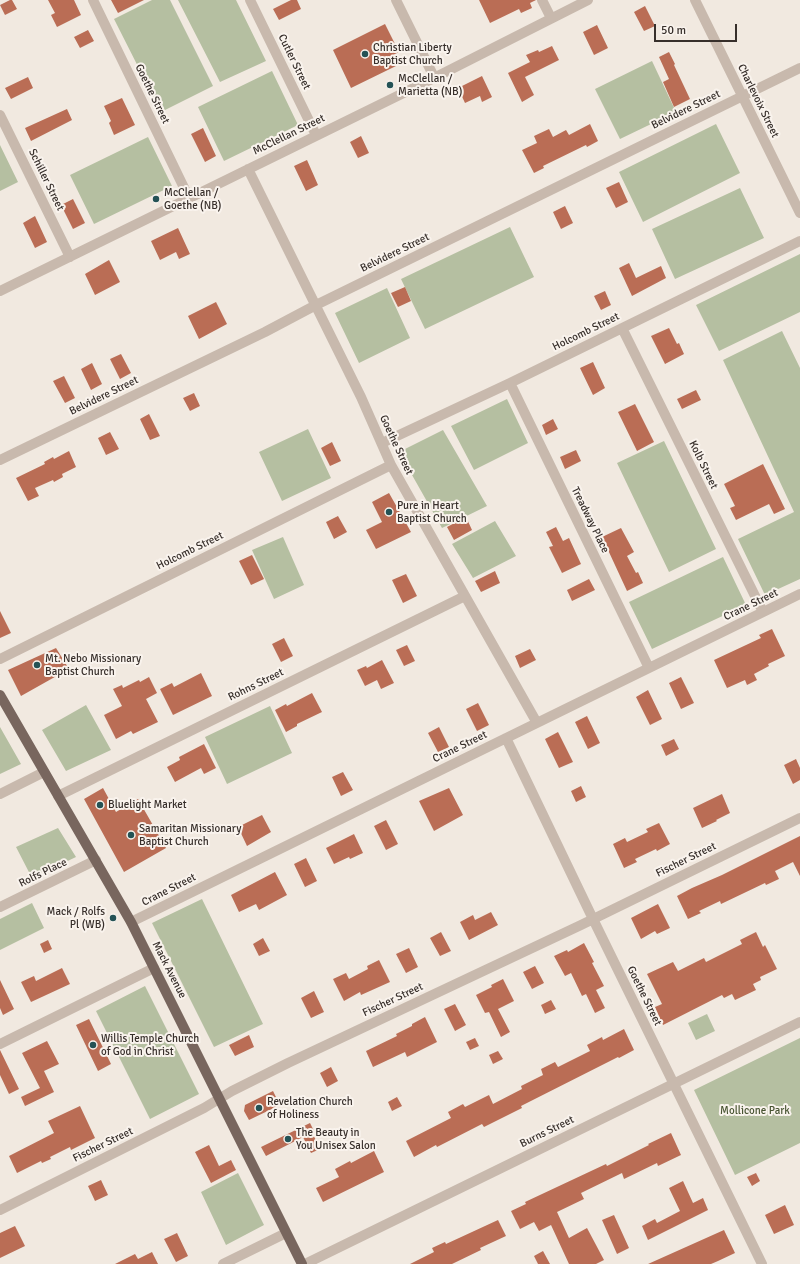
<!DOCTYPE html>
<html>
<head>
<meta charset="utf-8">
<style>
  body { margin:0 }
  #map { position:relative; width:800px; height:1264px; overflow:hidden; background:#f1e9e0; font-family:Signika,sans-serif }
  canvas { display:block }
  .scale { position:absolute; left:654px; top:24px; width:83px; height:18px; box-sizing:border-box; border:2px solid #372f2b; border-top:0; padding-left:5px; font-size:12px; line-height:14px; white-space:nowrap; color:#372f2b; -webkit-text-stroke:3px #f9f3ed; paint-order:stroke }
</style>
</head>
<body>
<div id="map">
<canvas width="800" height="1264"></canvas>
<div class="scale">50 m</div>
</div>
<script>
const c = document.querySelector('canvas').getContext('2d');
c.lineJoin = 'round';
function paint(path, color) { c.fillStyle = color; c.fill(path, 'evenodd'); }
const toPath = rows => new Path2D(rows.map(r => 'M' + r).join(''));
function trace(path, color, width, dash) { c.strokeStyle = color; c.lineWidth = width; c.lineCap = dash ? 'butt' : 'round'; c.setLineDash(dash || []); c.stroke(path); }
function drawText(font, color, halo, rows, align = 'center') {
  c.font = font + ' Signika,sans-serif'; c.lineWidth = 4; c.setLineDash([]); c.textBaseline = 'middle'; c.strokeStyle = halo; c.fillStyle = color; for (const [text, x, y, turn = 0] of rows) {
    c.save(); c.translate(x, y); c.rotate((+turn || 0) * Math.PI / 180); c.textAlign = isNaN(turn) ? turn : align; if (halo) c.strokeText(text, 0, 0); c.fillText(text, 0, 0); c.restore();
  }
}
paint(toPath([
  [152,0,170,0,213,86,161,112,114,19],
  [178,0,236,0,266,61,220,82],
  [652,61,676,112,620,139,595,89],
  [272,71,298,125,224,161,198,107],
  [716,124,740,173,643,222,619,172],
  [148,137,172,186,94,224,70,175],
  [0,145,18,182,0,191],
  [740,188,764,238,675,279,652,229],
  [510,227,534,277,425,329,401,279],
  [800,254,800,312,719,351,696,305],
  [387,288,410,338,359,363,335,313],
  [782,331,800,368,800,579,765,595,738,539,794,512,723,360],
  [507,399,528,443,474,470,451,426],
  [308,429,331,478,282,501,259,452],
  [443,430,487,506,442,528,399,452],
  [664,441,716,549,669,572,617,463],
  [495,521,516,556,473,578,452,544],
  [283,537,304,585,274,599,252,550],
  [723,557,746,605,652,649,629,602],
  [86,705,111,750,66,771,42,730],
  [270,706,292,753,227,784,205,737],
  [0,727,21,764,0,774],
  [58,828,76,857,32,878,16,847],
  [202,899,263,1024,214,1047,152,923],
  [32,903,44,928,0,950,0,919],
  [145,986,199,1094,150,1119,96,1011],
  [707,1014,715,1031,696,1040,688,1023],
  [800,1038,800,1143,735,1175,694,1090],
  [238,1173,264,1225,226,1245,201,1192]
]), '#b5bfa1');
paint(toPath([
  [10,0,12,0,17,9,5,15,0,5],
  [48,0,74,0,81,15,57,27,51,15,55,13],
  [111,0,144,0,118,13],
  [291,0,297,0,301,9,279,20,273,9],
  [479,0,536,0,530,3,532,8,521,13,519,9,490,23],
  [645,6,655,26,644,31,634,12],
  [385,24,399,52,391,56,396,66,351,88,333,50],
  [597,25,608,48,594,55,583,32],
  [88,30,94,41,80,48,74,37],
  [552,46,559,60,525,77,534,95,522,102,508,73,530,62,526,55,538,50,539,52],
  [669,52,675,64,674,65,690,99,674,107,663,82,669,79,659,57],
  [482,76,492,97,482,102,480,96,465,103,458,88],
  [28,77,33,88,11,99,5,88],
  [122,98,135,125,114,135,109,123,111,121,104,106],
  [67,109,72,120,31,141,25,128],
  [590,124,598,141,587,147,586,145,543,166,544,168,534,173,522,150,537,143,534,136,549,129,553,137,566,130,569,135],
  [203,128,216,156,205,162,191,134],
  [361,136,369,153,358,158,350,142],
  [307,160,318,185,306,191,294,166],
  [619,182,628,202,616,208,606,188],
  [73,199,85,223,73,229,61,205],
  [565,206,573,223,561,229,553,212],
  [35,216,47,242,35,248,23,223],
  [178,228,190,254,179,259,176,252,160,260,151,241],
  [109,260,120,282,95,295,85,274],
  [629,263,636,278,661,266,666,278,632,296,619,268],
  [405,287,411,301,398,307,391,293],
  [605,291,611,305,601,310,594,296],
  [216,302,227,324,199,339,188,316],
  [669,328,677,344,679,343,684,354,665,364,651,336],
  [121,354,131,373,120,379,110,359],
  [593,362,605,388,593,395,580,368],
  [92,363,102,384,91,390,81,369],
  [64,376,75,398,65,403,53,381],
  [696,390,701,400,682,409,677,399],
  [194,393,200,406,190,411,183,398],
  [635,404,654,442,637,451,618,412],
  [149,414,160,436,150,440,140,419],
  [553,419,558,429,546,435,542,425],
  [110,432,119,449,106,455,98,438],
  [332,442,341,461,330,466,321,448],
  [576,450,581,461,565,469,560,457],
  [69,451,76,467,62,474,63,477,54,482,53,480,35,488,39,496,28,501,16,478,45,464,44,462,53,457,54,459],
  [763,464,785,509,774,514,769,504,736,520,730,508,735,506,724,484],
  [389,493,411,532,376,549,366,530,382,522,372,502],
  [338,516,347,532,334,539,326,522],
  [466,517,472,530,454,540,447,527],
  [556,527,563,541,569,538,581,564,562,573,549,547,553,546,546,532],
  [621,528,634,552,627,556,636,573,638,572,643,583,627,591,602,537],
  [252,555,264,579,251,585,239,561],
  [495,571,500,583,481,592,475,581],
  [406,574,417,596,403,603,392,580],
  [589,579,595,590,572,601,567,590],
  [0,611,11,633,0,638],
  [772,629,785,656,768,664,769,666,754,674,757,680,747,685,745,680,727,688,714,660,761,638,759,635],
  [284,638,293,656,281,662,272,644],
  [407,645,415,661,404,666,396,650],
  [56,648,69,669,21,696,8,670],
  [530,649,536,660,520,668,515,656],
  [382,660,394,683,381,689,377,680,365,686,357,670,366,666,367,668],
  [201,673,212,696,173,715,160,689,172,683,174,687],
  [149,677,157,693,146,699,158,722,133,734,131,731,116,739,104,715,122,706,113,689,122,685,123,688,139,680,140,682],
  [681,677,694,703,681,709,669,683],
  [648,690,662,719,650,725,636,697],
  [312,693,322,712,297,724,297,726,286,732,275,710,286,704,287,706],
  [478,703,489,725,477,731,466,709],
  [587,716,600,743,588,749,575,722],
  [439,727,449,747,438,752,428,733],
  [558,732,573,762,559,768,545,739],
  [674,739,679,749,666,756,661,745],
  [204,744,216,768,204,774,201,768,175,782,167,767,180,760,179,757],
  [796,759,800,768,800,780,793,784,784,765],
  [343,772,353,790,341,796,332,777],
  [581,786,586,797,576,802,571,791],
  [103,788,116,812,138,799,166,848,124,872,84,799],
  [449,788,463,815,434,831,419,801],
  [722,794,730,813,716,820,717,821,702,828,693,808],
  [262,815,271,832,247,846,238,827],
  [386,820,398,844,386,850,374,826],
  [659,823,670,844,657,851,656,849,635,859,637,862,624,868,613,844,625,838,627,842,648,832,646,829],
  [354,834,363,853,350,859,349,857,334,864,326,848],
  [800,836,800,876,793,862,775,871,779,879,766,885,765,883,721,904,720,901,699,911,701,913,688,919,677,896,692,888,722,875],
  [306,858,317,881,305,887,294,864],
  [275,872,287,895,259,910,256,904,239,912,231,895],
  [658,904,670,928,657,934,655,931,641,939,631,918],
  [491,912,498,925,469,940,460,922,473,915,475,920],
  [441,932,451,951,440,956,430,938],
  [756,932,763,947,765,945,777,969,760,977,761,980,753,984,756,990,735,1000,732,994,724,998,722,995,663,1025,655,1007,662,1004,647,974,673,962,678,971,704,958,706,962,742,944,740,940],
  [263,938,270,951,259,956,253,944],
  [48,940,52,949,44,953,40,944],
  [584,943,594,962,592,963,604,986,596,990,605,1008,595,1013,586,994,582,996,571,973,565,976,554,956,567,950,568,952],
  [409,948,418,967,406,973,396,954],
  [379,960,390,982,361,995,360,992,344,1001,333,979,346,973,349,979,368,969,367,966],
  [535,966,544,983,532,989,523,972],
  [62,968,70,984,31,1002,21,982,34,976,36,981],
  [503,979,514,1001,498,1009,510,1032,501,1037,489,1012,485,1013,476,995,492,987,491,985],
  [0,980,14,1009,3,1015,0,1008],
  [314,991,324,1012,311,1018,301,998],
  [551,1000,556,1009,545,1014,541,1005],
  [455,1004,466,1025,455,1031,444,1009],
  [425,1017,437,1042,407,1057,405,1052,373,1067,366,1051,397,1036,396,1034,412,1026,412,1024],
  [89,1019,111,1064,98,1071,76,1025],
  [624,1029,634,1050,619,1058,618,1057,521,1106,522,1108,484,1127,482,1124,437,1147,436,1145,414,1157,406,1141,451,1118,448,1112,463,1104,465,1107,489,1095,493,1104,522,1089,521,1086,543,1075,541,1069,555,1062,558,1067,590,1051,587,1045,602,1037,603,1040],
  [249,1035,254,1047,235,1056,229,1045],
  [475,1038,479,1046,470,1050,466,1042],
  [47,1041,59,1064,44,1071,54,1092,25,1106,21,1097,40,1088,22,1053],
  [0,1050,19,1089,9,1094,0,1075],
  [498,1051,503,1059,493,1064,489,1055],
  [331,1067,338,1081,327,1087,320,1073],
  [273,1091,280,1105,249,1120,244,1111,245,1105],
  [397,1097,402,1106,392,1111,388,1102],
  [80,1106,95,1138,71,1150,70,1147,50,1157,51,1159,42,1163,41,1161,17,1173,9,1156,54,1133,48,1121],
  [310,1123,314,1131,312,1132,320,1149,311,1153,303,1137,266,1156,261,1147],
  [671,1133,681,1155,658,1166,657,1163,624,1179,622,1173,581,1193,584,1199,557,1212,569,1238,587,1228,604,1260,596,1264,569,1264,551,1225,539,1231,534,1222,520,1229,511,1211,526,1204,525,1202,606,1164,607,1166,649,1145,648,1144],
  [209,1145,219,1166,231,1160,236,1170,211,1183,195,1152],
  [374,1151,384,1172,323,1202,316,1188,339,1177,335,1169,350,1161,351,1163],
  [756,1173,760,1181,752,1186,747,1177],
  [101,1180,108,1195,95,1201,88,1186],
  [683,1181,693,1203,703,1198,708,1210,648,1240,642,1226,655,1219,657,1223,680,1211,669,1188],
  [785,1205,794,1225,774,1234,765,1215],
  [614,1215,629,1248,617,1254,602,1220],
  [498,1220,506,1236,480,1248,481,1250,452,1264,410,1264,434,1252,432,1248,445,1242,446,1244],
  [15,1226,25,1246,0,1258,0,1233],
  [724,1230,735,1253,718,1261,711,1264,648,1264],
  [177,1233,188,1256,176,1262,164,1239],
  [543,1251,550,1264,538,1264,534,1256],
  [152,1252,158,1264,115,1264,135,1254,138,1259]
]), '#ba6d55');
trace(toPath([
  [93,0,189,198],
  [250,0,316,135],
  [396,0,434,77],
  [542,0,551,18],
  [695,0,800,213],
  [0,115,70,257],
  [248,169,361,397,391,465,537,723],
  [0,291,430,80,588,0],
  [622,328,763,612],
  [510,383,649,668],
  [382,443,510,383,800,241],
  [0,460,265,332,316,305,800,68],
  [0,659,391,465],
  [506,738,593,919,762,1264],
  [0,794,44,772],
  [58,796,465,596],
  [0,907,96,860],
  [131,922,800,594],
  [0,1044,154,968],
  [0,1210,204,1108,232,1091,288,1063,581,925,800,818],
  [223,1264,286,1233],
  [305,1264,800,1022]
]), '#c8b9ad', 10);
trace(toPath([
  [0,695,131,922,302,1264]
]), '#78665e', 10);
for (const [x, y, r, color] of [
  [365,54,4,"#245255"],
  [390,85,4,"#245255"],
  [156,199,4,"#245255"],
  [389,512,4,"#245255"],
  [37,665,4,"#245255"],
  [100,805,4,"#245255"],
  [131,835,4,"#245255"],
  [113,918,4,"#245255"],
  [93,1045,4,"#245255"],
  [259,1108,4,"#245255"],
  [288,1139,4,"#245255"]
]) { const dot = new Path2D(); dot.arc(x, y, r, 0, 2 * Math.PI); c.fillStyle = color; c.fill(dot); trace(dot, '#f9f3ed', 1.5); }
drawText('11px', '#372f2b', '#f9f3ed', [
  ["Christian Liberty",373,48],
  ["Baptist Church",373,61],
  ["McClellan /",398,79],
  ["Marietta (NB)",398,92],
  ["McClellan /",164,193],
  ["Goethe (NB)",164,206],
  ["Pure in Heart",397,506],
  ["Baptist Church",397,519],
  ["Mt. Nebo Missionary",45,659],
  ["Baptist Church",45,672],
  ["Bluelight Market",108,805],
  ["Samaritan Missionary",139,829],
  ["Baptist Church",139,842],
  ["Mack / Rolfs",105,912,"right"],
  ["Pl (WB)",105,925,"right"],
  ["Willis Temple Church",101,1039],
  ["of God in Christ",101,1052],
  ["Revelation Church",267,1102],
  ["of Holiness",267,1115],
  ["The Beauty in",296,1133],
  ["You Unisex Salon",296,1146]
], 'left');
drawText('11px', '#372f2b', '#f9f3ed', [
  ["Cutler Street",294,62,64],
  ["Goethe Street",152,94,64],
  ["Charlevoix Street",758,101,64],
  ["Belvidere Street",686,110,-26],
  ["McClellan Street",289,135,-26],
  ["Schiller Street",46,180,64],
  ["Belvidere Street",395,253,-26],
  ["Holcomb Street",586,332,-26],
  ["Belvidere Street",104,396,-26],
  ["Goethe Street",396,445,65],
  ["Kolb Street",703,465,64],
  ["Treadway Place",590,520,64],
  ["Holcomb Street",190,551,-26],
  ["Crane Street",751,605,-26],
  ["Rohns Street",256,685,-26],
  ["Crane Street",460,747,-26],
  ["Fischer Street",686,860,-26],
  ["Rolfs Place",43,873,-26],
  ["Crane Street",169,890,-27],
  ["Mack Avenue",169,970,63],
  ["Goethe Street",644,996,64],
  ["Fischer Street",393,1000,-25],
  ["Burns Street",547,1132,-26],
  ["Fischer Street",103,1145,-26]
]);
drawText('11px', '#475331', '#f9f3ed', [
  ["Mollicone Park",755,1111]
]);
</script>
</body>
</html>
